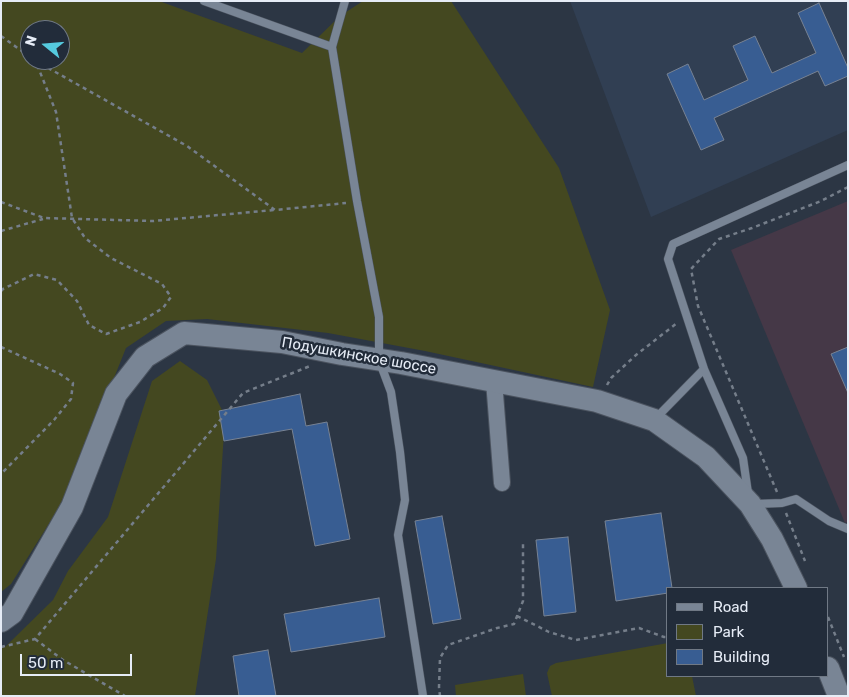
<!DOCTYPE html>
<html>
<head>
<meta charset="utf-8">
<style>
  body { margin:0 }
  #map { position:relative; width:849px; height:697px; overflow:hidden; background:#2c3644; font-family:Rubik,sans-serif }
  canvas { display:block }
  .frame { position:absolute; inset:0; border:2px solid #e6ecf6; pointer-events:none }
  .legend { position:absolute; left:666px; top:587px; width:162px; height:90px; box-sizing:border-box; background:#222c3a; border:1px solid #707985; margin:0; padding:6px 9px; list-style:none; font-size:15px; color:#e6ecf6 }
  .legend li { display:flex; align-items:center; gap:10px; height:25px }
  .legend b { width:25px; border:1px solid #707985 }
  .north { position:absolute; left:20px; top:20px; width:50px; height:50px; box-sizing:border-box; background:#222c3a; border:1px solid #707985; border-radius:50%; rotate:287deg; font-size:14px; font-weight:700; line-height:20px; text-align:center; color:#e6ecf6 }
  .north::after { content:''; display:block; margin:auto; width:18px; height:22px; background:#55cade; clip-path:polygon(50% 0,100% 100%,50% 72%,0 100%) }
  .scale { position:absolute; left:20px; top:654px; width:112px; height:22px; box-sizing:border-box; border:2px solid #e6ecf6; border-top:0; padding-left:6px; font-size:15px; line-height:18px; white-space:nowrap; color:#e6ecf6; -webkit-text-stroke:4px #222c3a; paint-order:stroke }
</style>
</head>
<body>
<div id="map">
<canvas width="849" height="697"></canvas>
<div class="frame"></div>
<ul class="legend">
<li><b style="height:6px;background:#798595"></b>Road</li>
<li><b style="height:14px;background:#444820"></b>Park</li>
<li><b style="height:14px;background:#385d92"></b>Building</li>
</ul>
<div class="north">N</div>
<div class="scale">50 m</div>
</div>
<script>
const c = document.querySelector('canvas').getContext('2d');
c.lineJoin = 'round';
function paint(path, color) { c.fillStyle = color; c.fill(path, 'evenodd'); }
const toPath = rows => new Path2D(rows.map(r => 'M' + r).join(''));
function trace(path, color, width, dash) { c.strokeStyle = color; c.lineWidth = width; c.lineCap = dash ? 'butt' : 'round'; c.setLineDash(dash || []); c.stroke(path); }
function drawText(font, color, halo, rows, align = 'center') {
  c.font = font + ' Rubik,sans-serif'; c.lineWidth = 5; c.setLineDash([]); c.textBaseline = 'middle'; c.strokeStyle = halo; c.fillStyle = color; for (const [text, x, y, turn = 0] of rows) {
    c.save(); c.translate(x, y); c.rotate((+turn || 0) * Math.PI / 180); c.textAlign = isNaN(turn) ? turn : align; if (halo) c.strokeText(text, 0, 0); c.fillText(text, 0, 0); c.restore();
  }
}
paint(toPath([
  [848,201,848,522,845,523,731,250]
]), '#453847');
paint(toPath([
  [570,1,848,1,848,130,651,217]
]), '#313f53');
paint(toPath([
  [1,1,159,1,302,53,340,16,363,1,451,1,559,168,610,310,593,387,425,351,328,333,207,319,166,321,126,348,67,495,11,584,1,592],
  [30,30,60,30,60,60,30,60],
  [180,361,207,380,225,416,216,559,195,696,1,696,1,648,5,647,53,600,68,571,108,517,152,381],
  [668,643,668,676,692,676,696,696,552,696,547,673,550,666,556,663],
  [523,674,526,696,456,696,455,685]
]), '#444820');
const building = toPath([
  [819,3,848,68,848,76,825,86,818,71,714,118,724,140,701,150,667,74,688,64,704,100,748,80,733,46,755,36,772,73,816,53,798,13,819,3],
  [848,347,848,393,831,354,848,347],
  [300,394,306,426,327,422,350,539,315,546,292,429,224,441,219,411,300,394],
  [661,513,672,588,668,588,668,593,616,601,605,521,661,513],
  [442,516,461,619,433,624,415,521,442,516],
  [568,537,576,612,544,616,536,540,568,537],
  [379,598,385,637,291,652,284,614,379,598],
  [268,650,276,696,239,696,233,656,268,650]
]);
paint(building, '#385d92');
trace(building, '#778293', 1);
const service = toPath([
  [204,1,332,47,357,201,379,317,379,360,391,392,400,452,405,500,398,535,423,696],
  [332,47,345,1],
  [655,419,704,369],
  [748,493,743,458,704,369,668,259,673,244,848,165],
  [755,504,782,503,796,499,829,521,848,529]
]);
const minor = toPath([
  [494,381,502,483]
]);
const secondary = toPath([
  [1,621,12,613,72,507,116,394,145,357,184,333,282,342,342,354,401,363,597,401,654,420,706,457,750,504,772,539,796,588],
  [828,668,839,696]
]);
trace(service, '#4b535f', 9);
trace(minor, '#4b535f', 18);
trace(secondary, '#4b535f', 24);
trace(toPath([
  [1,36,30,57],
  [34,60,187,146,275,210,346,203],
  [1,202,44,218,153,221,274,210],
  [1,231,43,219],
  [1,291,3,289,34,274,57,280,77,301,89,325,106,334,140,322,163,308,171,297,162,284,111,258,85,238,72,218,56,112,36,62],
  [1,347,60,374,73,383,71,399,54,420,1,474],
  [607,385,611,378,636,355,677,323],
  [777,492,698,306,691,269,719,239,752,228,821,201,848,187],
  [786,513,805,561],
  [517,616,549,632,576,640,639,628,664,637,668,637],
  [828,617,844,657],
  [35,639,63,660,125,696],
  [1,647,35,639,243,393,310,366],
  [440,696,439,687,440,658,448,645,497,628,514,624,523,601,523,541]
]), '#757e8a', 2.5, [4, 4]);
trace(service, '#798595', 8);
trace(minor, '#798595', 16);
trace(secondary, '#798595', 22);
drawText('15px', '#e6ecf6', '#222c3a', [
  ["Подушкинское шоссе",359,356,10]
]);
</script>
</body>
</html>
